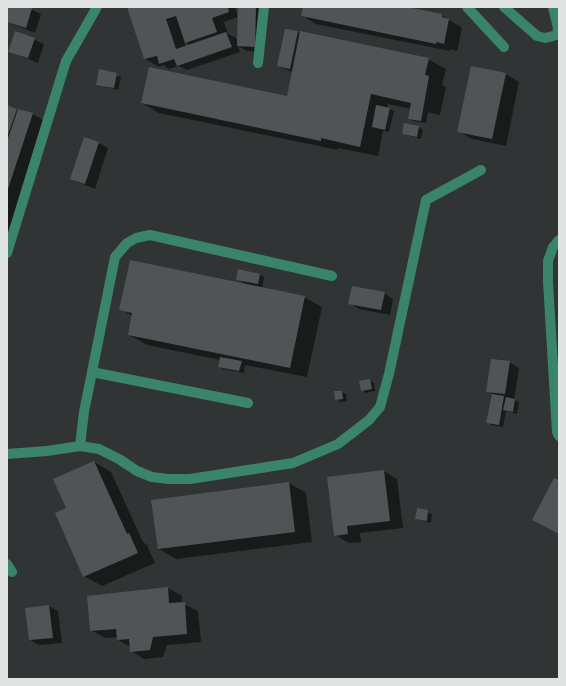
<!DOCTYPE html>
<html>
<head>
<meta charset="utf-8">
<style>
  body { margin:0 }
  #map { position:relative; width:566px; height:686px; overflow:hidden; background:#303434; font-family:Raleway,sans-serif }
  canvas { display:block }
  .frame { position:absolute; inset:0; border:8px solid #e1e3e3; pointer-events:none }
</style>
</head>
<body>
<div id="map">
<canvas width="566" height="686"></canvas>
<div class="frame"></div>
</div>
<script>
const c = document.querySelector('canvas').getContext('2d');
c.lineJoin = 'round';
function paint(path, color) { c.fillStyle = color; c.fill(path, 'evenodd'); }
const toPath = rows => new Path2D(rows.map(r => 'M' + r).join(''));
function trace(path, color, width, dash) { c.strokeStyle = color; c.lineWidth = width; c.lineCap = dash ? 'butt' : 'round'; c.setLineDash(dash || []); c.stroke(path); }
paint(toPath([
  [8,7,26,7,41,14,35,33,7,22],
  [128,7,235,7,238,17,224,22,228,34,236,38,238,44,239,7,266,7,264,52,247,51,238,46,240,52,187,70,178,66,169,69,163,65,159,67,145,59],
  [184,41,190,45,186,47],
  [304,7,402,7,442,15,462,28,457,51,450,49,450,51,316,24,303,16],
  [286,30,428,59,446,69,442,85,446,87,440,115,428,112,426,123,413,121,409,118,411,109,388,104,387,108,394,111,389,132,383,131,378,156,338,148,338,150,159,113,142,103,287,97,292,72,278,66],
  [16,32,44,44,38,63,10,51],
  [100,71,121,77,118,90,97,84],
  [506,74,519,82,506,146,472,139,458,131],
  [7,106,33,114,46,122,7,237],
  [418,127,423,130,421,139,403,134],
  [99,143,108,148,95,189,71,179],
  [260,275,264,277,262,288,304,297,322,307,307,377,245,365,244,373,223,369,219,366,220,360,147,345,129,335,133,316,120,309,245,284,237,279],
  [384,293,393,299,390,315,359,309,350,303],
  [509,362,519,368,514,400,519,402,517,414,506,411,503,427,492,425,487,422,493,394,488,391],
  [369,380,374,383,375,391,366,393,362,390],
  [342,392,346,394,347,401,341,402,336,399],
  [94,462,111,472,143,542,147,545,155,563,102,586,84,576,68,509],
  [384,471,397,479,403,528,360,533,361,542,349,543,335,535],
  [289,483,306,493,312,542,176,559,159,549],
  [418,510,432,514,431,523,417,519],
  [168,588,182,596,182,603,198,611,201,642,167,645,163,657,144,659,131,651,130,647,118,640,118,637,105,638,91,630],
  [49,606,58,611,62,643,39,645,30,640]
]), '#0007');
paint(toPath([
  [29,7,32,8,26,28,7,22,7,7],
  [127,7,228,7,229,12,212,18,217,32,185,43,176,16,166,19,176,49,226,32,232,47,177,66,174,59,159,64,157,56,144,59],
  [238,7,256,7,255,47,237,46],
  [303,7,407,7,442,14,442,17,449,19,444,44,436,42,436,44,301,16],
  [285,29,298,31,290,69,277,66],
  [15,31,35,38,28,58,8,52],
  [300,31,429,58,425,75,429,76,421,121,408,119,411,103,371,94,360,147,321,138,321,141,141,103,149,67,287,96],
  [471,66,506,73,492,139,457,132],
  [99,69,117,73,114,88,96,85],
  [7,105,17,109,7,137],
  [376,105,390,108,385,130,372,127],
  [18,109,33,113,7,192,7,141],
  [404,123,419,126,417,137,402,134],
  [84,137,99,142,85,184,70,179],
  [130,260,305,296,290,368,128,335,132,313,119,310],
  [238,269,260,274,258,284,236,280],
  [352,286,385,292,381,310,348,304],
  [220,357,242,361,239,371,218,367],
  [491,359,510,361,505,394,486,392],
  [370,379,372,389,361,391,359,381],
  [334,391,342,391,343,399,335,400],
  [492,394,504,396,499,425,486,423],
  [506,397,515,399,513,412,503,410],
  [94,461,127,534,129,533,138,553,83,577,55,513,66,508,53,479],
  [384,470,390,521,347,526,348,534,334,536,327,477],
  [554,478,559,480,559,534,532,520],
  [289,482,295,532,158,549,151,500],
  [417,508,428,510,427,521,415,519],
  [168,587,169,603,185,602,187,634,153,637,150,650,130,652,129,639,117,640,116,629,90,631,87,596],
  [49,605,53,638,29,640,25,608]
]), '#515456');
trace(toPath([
  [467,7,504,47],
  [504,7,537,36,545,38,557,35,558,28,553,7],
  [258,63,264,7],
  [559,240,553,247,548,261,548,282,557,432,559,436],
  [7,253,66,61,97,7],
  [92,372,115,257,127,243,136,238,150,235,332,276],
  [80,446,84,412,92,372,248,403],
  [7,454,47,451,80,446,99,449,119,459,137,471,152,477,168,479,190,479,293,463,338,444,369,420,380,407,389,374,426,200,481,170],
  [7,564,12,572]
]), '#39846a', 10);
</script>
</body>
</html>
